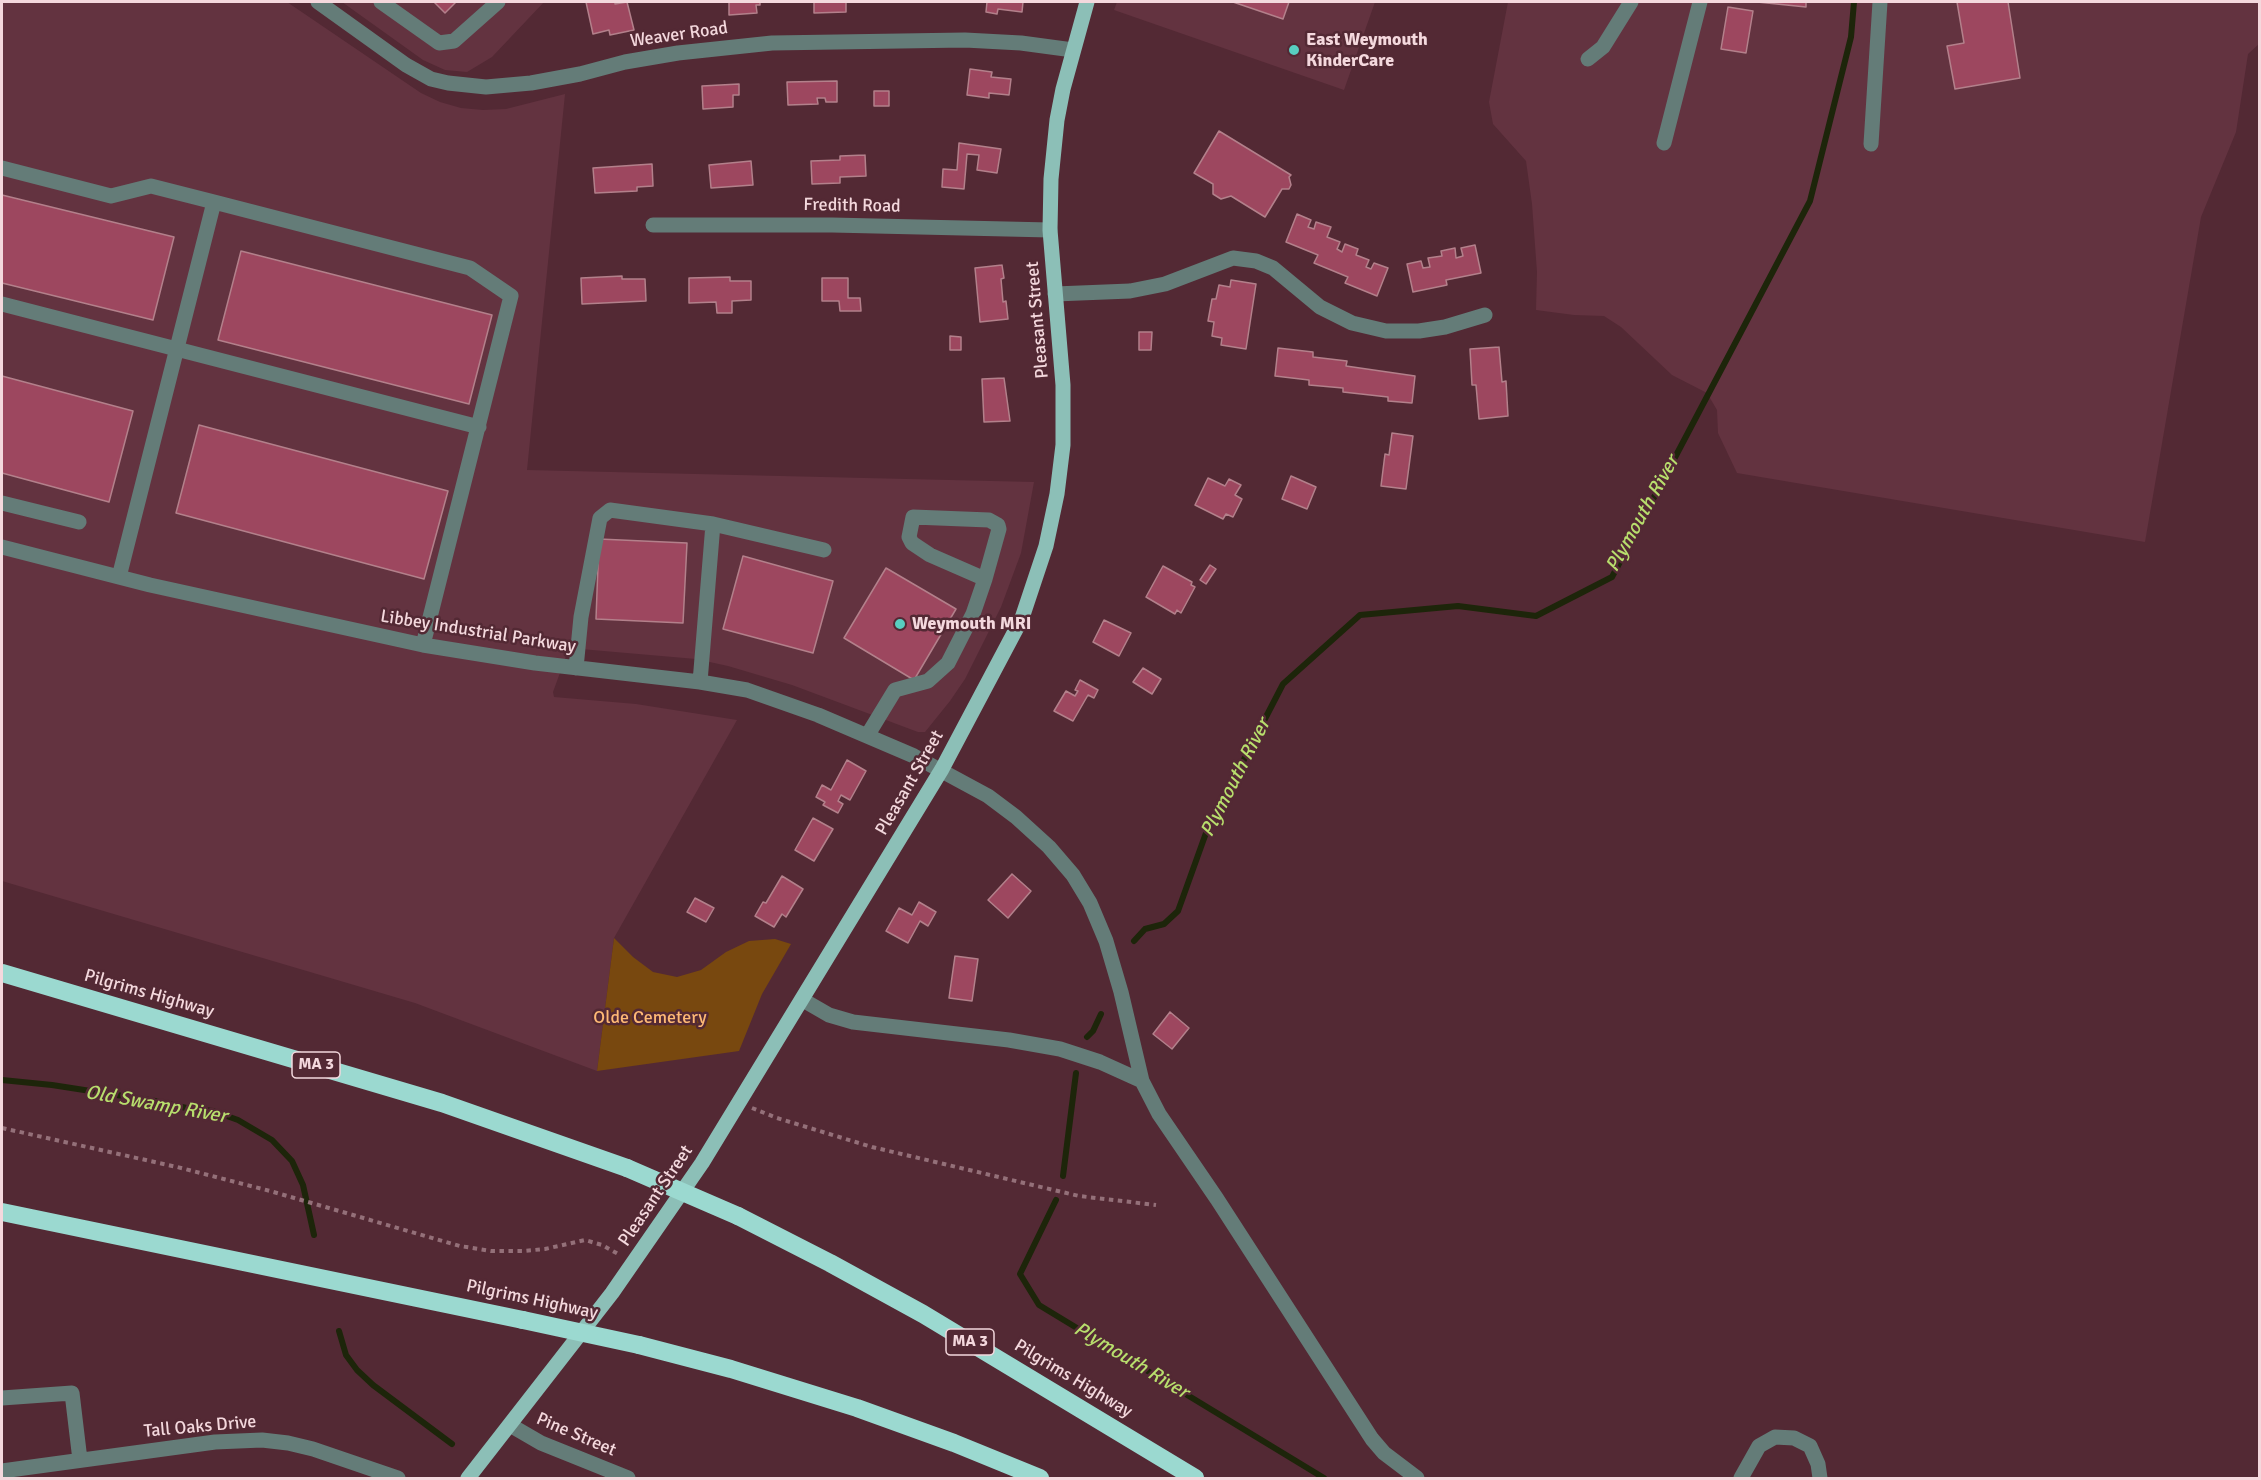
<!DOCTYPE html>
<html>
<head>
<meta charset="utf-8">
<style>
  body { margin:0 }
  #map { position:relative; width:2261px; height:1480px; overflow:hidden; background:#532934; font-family:Signika,sans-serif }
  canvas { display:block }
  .frame { position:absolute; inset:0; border:3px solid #f4d8dd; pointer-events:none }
</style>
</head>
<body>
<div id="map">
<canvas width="2261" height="1480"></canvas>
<div class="frame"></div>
</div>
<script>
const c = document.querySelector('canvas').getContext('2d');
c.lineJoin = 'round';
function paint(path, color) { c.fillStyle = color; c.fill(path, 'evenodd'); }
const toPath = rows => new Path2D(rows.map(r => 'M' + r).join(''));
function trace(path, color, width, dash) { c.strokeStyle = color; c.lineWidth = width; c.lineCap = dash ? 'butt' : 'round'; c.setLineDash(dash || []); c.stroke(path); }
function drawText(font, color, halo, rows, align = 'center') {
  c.font = font + ' Signika,sans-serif'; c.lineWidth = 5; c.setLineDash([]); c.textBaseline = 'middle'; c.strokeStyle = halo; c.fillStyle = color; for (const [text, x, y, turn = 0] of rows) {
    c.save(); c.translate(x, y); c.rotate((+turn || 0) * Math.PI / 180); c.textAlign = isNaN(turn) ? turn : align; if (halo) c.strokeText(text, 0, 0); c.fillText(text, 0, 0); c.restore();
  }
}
paint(toPath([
  [2,2,287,2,421,93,440,102,461,108,483,110,506,109,565,94,527,470,1034,482,1021,553,1001,607,965,679,950,701,925,732,918,732,792,685,728,666,696,659,569,648,553,692,554,697,636,704,737,720,614,938,597,1071,415,1003,2,881],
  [342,2,544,2,492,57,467,72,445,70,423,60],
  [1117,2,1375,2,1344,90,1114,10],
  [1508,2,2259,2,2259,44,2248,54,2236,132,2201,217,2145,542,1737,473,1718,433,1717,410,1707,393,1672,375,1621,327,1604,316,1574,315,1536,310,1537,272,1532,204,1526,161,1493,124,1489,102]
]), '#633340');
paint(toPath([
  [614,938,633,957,653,972,677,977,701,970,726,952,749,941,775,939,791,944,762,994,739,1051,597,1071]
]), '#78480f');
trace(toPath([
  [1134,941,1145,929,1164,924,1178,911,1206,833,1283,684,1360,615,1458,606,1536,616,1612,577,1810,201,1851,37,1854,2],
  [1087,1037,1093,1031,1101,1014],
  [2,1080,52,1085,155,1101,191,1109,213,1111,238,1120,272,1140,292,1161,303,1185,314,1235],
  [1063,1176,1076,1073],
  [1056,1200,1020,1274,1039,1305,1324,1478],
  [339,1331,346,1355,357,1370,373,1385,452,1444]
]), '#1d250a', 6);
const building = toPath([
  [434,2,456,2,445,13,434,2],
  [586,2,615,2,615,4,627,2,634,30,610,35,609,30,593,34,586,2],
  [729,2,760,2,760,5,756,5,757,13,729,15,729,2],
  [814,2,846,2,846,12,814,13,814,2],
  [987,2,1023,2,1022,12,998,9,997,14,986,12,987,2],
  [1233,2,1289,2,1283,19,1233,2],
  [1757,2,1806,2,1806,7,1757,2],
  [1957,2,2008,2,2020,78,1955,89,1947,46,1964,43,1957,2],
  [1728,7,1753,11,1746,53,1721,49,1728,7],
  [970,69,992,72,991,77,1011,79,1009,95,989,93,989,98,967,95,970,69],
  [837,81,837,102,826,102,825,98,817,98,818,104,788,105,787,82,837,81],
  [739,84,739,95,733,95,733,107,703,109,702,86,739,84],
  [874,91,889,91,889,106,874,106,874,91],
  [1219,131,1291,175,1289,177,1291,185,1289,189,1282,189,1265,217,1231,196,1221,199,1213,194,1213,184,1194,173,1219,131],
  [959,143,1001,149,997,173,977,170,979,155,967,154,964,189,942,187,943,169,957,170,959,143],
  [865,155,866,176,840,177,840,183,812,184,811,161,840,160,840,156,865,155],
  [751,161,753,185,711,188,709,165,751,161],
  [652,164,653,186,637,187,637,191,595,193,593,168,652,164],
  [2,195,174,237,153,320,2,283,2,195],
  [1297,214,1311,220,1308,227,1314,229,1316,222,1331,227,1327,237,1340,242,1337,249,1342,252,1345,244,1358,249,1356,255,1369,260,1366,267,1371,269,1374,263,1388,268,1377,296,1345,283,1348,277,1314,263,1318,255,1286,242,1297,214],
  [1475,245,1481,273,1446,280,1447,285,1413,292,1407,264,1421,261,1423,268,1430,267,1428,258,1442,256,1441,251,1455,248,1456,258,1463,256,1461,248,1475,245],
  [241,251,492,315,469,404,218,340,241,251],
  [1002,265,1004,278,1001,279,1003,302,1006,301,1008,319,980,322,975,268,1002,265],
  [622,276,622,279,645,279,646,301,582,304,581,278,622,276],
  [730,277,730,281,751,281,751,300,732,301,732,313,717,313,716,302,689,303,689,278,730,277],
  [822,278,848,278,848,298,860,298,861,311,840,311,839,301,822,301,822,278],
  [1231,280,1256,284,1246,349,1221,345,1222,338,1212,336,1214,322,1208,321,1212,299,1216,299,1219,285,1230,287,1231,280],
  [1139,332,1152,332,1151,350,1139,350,1139,332],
  [950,336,961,337,961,350,950,350,950,336],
  [1499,347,1502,382,1506,381,1508,416,1479,419,1476,385,1472,385,1470,349,1499,347],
  [1278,348,1313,352,1313,357,1347,361,1346,366,1415,376,1412,403,1388,401,1388,397,1343,392,1343,388,1309,385,1309,380,1275,376,1278,348],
  [2,376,133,411,109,502,2,473,2,376],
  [1004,378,1010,421,984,422,982,379,1004,378],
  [199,425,448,491,424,579,176,513,199,425],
  [1392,433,1413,436,1406,489,1381,486,1385,454,1389,455,1392,433],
  [1291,476,1316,487,1307,509,1282,499,1291,476],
  [1208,478,1225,486,1229,479,1241,485,1235,495,1242,499,1233,517,1226,514,1223,519,1195,505,1208,478],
  [599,539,687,543,683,623,596,619,599,539],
  [743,556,833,581,813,653,723,629,743,556],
  [1210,565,1216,569,1206,584,1200,580,1210,565],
  [1163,566,1192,582,1191,585,1195,587,1181,613,1177,610,1175,614,1146,597,1163,566],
  [886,568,956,609,914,680,844,638,886,568],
  [1104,620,1131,633,1119,656,1093,642,1104,620],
  [1143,668,1161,679,1152,694,1133,682,1143,668],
  [1080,680,1098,690,1094,698,1088,695,1073,721,1054,711,1066,691,1075,696,1078,691,1075,690,1080,680],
  [847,760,866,771,850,800,841,795,838,801,843,804,838,813,823,805,825,802,816,797,822,785,831,790,847,760],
  [813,818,833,829,814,861,795,850,813,818],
  [1012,874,1031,891,1008,918,988,900,1012,874],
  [782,876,803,889,786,917,782,914,774,927,755,916,763,902,766,903,782,876],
  [695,898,714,908,706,922,687,912,695,898],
  [919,902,936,912,928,926,920,921,908,943,886,931,899,908,912,915,919,902],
  [955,956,978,959,972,1001,949,998,955,956],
  [1170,1012,1189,1028,1172,1049,1153,1034,1170,1012]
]);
paint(building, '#9d475f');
trace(building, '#b3808b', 1.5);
trace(toPath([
  [752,1108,777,1118,872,1147,1079,1196,1156,1205],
  [2,1128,177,1167,270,1191,460,1246,491,1251,523,1251,545,1249,585,1240,602,1245,620,1255]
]), '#947079', 4, [4.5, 4.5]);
trace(toPath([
  [318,2,406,65,431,79,448,83,486,87,531,83,580,74,625,62,678,53,772,43,965,40,1021,43,1073,50],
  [381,2,439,43,454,41,498,2],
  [1588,59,1603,47,1631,2],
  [1664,143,1700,2],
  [1871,144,1880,2],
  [2,168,111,196,151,186,214,202,119,577],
  [214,202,470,268,511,296,423,645],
  [653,225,832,225,1050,230],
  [1055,294,1130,291,1165,284,1233,258,1256,261,1273,268,1320,307,1352,323,1386,331,1419,331,1445,327,1485,315],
  [2,304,479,427],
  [2,503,79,522],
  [713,524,824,550],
  [2,547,150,585,423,645,535,663,700,682,747,690,818,715,914,756,988,796,1016,817,1049,847,1073,875,1090,903,1106,941,1121,992,1142,1081,1159,1114,1217,1199,1372,1439,1384,1453,1417,1478],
  [576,668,581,617,600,518,610,510,713,524,700,682],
  [867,736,895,690,928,681,948,663,973,614,985,579,999,529,998,525,989,520,913,517,909,537,912,543,930,555,985,579],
  [803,1000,829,1015,853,1022,1009,1040,1060,1049,1100,1062,1142,1081],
  [2,1398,72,1393,80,1460],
  [510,1425,541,1443,628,1478],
  [2,1471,215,1442,262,1440,288,1443,313,1449,398,1478],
  [1741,1478,1759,1446,1775,1437,1794,1438,1810,1446,1818,1464,1820,1478]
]), '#647c78', 15);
trace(toPath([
  [468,1478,612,1293,702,1163,942,769,1022,618,1046,546,1057,494,1063,445,1063,385,1050,230,1051,179,1057,120,1063,89,1087,2]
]), '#8cbfb7', 15);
trace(toPath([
  [2,973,442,1103,627,1168],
  [2,1212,523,1320],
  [738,1216,830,1263,923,1314,1195,1478],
  [639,1345,731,1369,857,1408,954,1443,1040,1478]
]), '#9bd9d0', 18);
trace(toPath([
  [627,1168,738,1216],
  [523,1320,639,1345]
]), '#9bd9d0', 18);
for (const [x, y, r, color] of [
  [1294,50,6,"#58cec0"],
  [900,624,6,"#58cec0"]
]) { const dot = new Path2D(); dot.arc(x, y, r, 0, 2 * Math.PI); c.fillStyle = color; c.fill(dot); trace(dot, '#532934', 2); }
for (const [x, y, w] of [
  [316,1065,48],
  [970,1342,48]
]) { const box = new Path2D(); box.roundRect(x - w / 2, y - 13, w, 26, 4.5); c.fillStyle = '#532934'; c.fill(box); trace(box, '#f4d8dd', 1.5); }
drawText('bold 16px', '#f4d8dd', null, [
  ["MA 3",316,1065],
  ["MA 3",970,1342]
]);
drawText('18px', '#f4d8dd', '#532934', [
  ["Weaver Road",679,35,-8],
  ["Fredith Road",852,206,1],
  ["Pleasant Street",1038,320,-95],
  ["Libbey Industrial Parkway",478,632,9],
  ["Pleasant Street",910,783,-60],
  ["Pilgrims Highway",149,994,16],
  ["Pleasant Street",656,1196,-56],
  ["Pilgrims Highway",532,1300,12],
  ["Pilgrims Highway",1073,1379,31],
  ["Tall Oaks Drive",200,1427,-5],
  ["Pine Street",576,1435,23]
]);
drawText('bold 18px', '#f4d8dd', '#532934', [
  ["East Weymouth",1306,40],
  ["KinderCare",1306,61],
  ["Weymouth MRI",912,624]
], 'left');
drawText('18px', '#feb975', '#532934', [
  ["Olde Cemetery",650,1018]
]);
drawText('italic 20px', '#b8de6d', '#532934', [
  ["Plymouth River",1643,514,-61],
  ["Plymouth River",1236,778,-63],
  ["Old Swamp River",156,1105,10],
  ["Plymouth River",1131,1361,31]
]);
</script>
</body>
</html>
